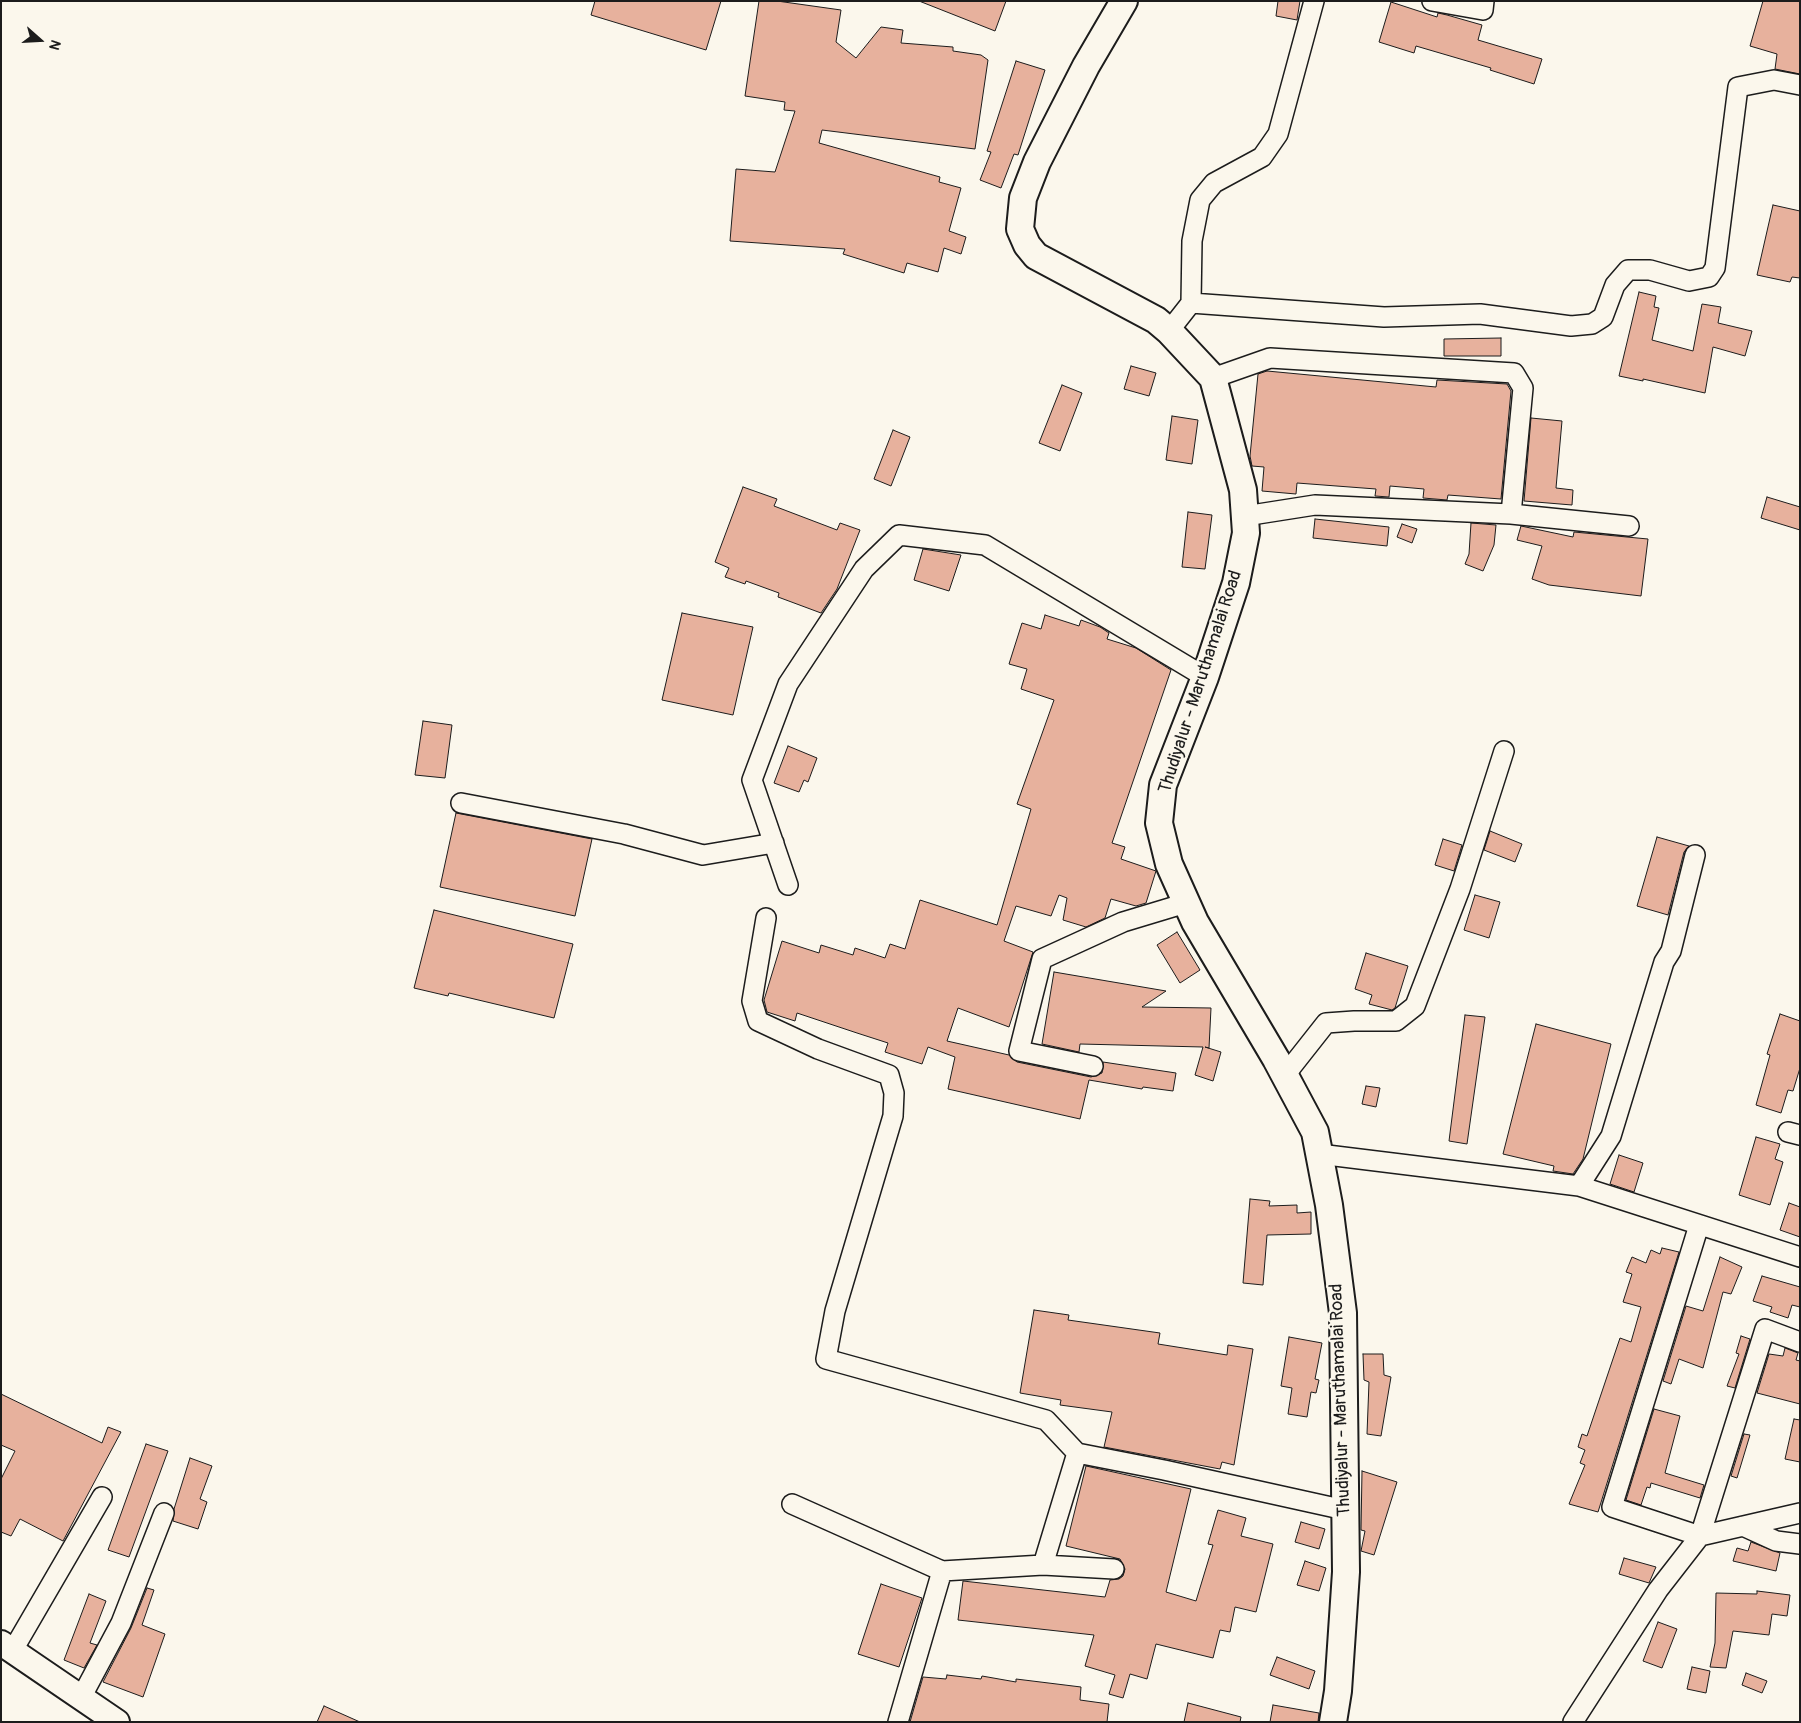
<!DOCTYPE html>
<html>
<head>
<meta charset="utf-8">
<style>
  body { margin:0 }
  #map { position:relative; width:1801px; height:1723px; overflow:hidden; background:#fbf7ec; font-family:Pangolin,sans-serif }
  canvas { display:block }
  .frame { position:absolute; inset:0; border:2px solid #1c1c1c; pointer-events:none }
  .north { position:absolute; left:15px; top:15px; width:50px; height:50px; -webkit-text-stroke:4px #fbf7ec; paint-order:stroke; rotate:109deg; font-size:14px; font-weight:700; line-height:20px; text-align:center; color:#1c1c1c }
  .north::after { content:''; display:block; margin:auto; width:18px; height:22px; background:#1c1c1c; clip-path:polygon(50% 0,100% 100%,50% 72%,0 100%) }
</style>
</head>
<body>
<div id="map">
<canvas width="1801" height="1723"></canvas>
<div class="frame"></div>
<div class="north">N</div>
</div>
<script>
const c = document.querySelector('canvas').getContext('2d');
c.lineJoin = 'round';
function paint(path, color) { c.fillStyle = color; c.fill(path, 'evenodd'); }
const toPath = rows => new Path2D(rows.map(r => 'M' + r).join(''));
function trace(path, color, width, dash) { c.strokeStyle = color; c.lineWidth = width; c.lineCap = dash ? 'butt' : 'round'; c.setLineDash(dash || []); c.stroke(path); }
function drawText(font, color, halo, rows, align = 'center') {
  c.font = font + ' Pangolin,sans-serif'; c.lineWidth = 4.5; c.setLineDash([]); c.textBaseline = 'middle'; c.strokeStyle = halo; c.fillStyle = color; for (const [text, x, y, turn = 0] of rows) {
    c.save(); c.translate(x, y); c.rotate((+turn || 0) * Math.PI / 180); c.textAlign = isNaN(turn) ? turn : align; if (halo) c.strokeText(text, 0, 0); c.fillText(text, 0, 0); c.restore();
  }
}
const building = toPath([
  [595,1,721,1,706,50,591,15,595,1],
  [759,1,777,1,841,10,836,42,856,58,881,27,903,30,901,43,953,47,953,51,981,55,988,60,975,149,822,130,819,143,940,177,939,182,961,188,949,231,966,237,961,254,944,248,938,272,907,263,904,273,843,254,845,249,730,241,736,169,775,172,795,111,784,110,785,102,745,96,759,1],
  [919,1,1006,1,995,31,919,1],
  [1278,1,1300,1,1297,20,1276,16,1278,1],
  [1763,1,1800,1,1800,74,1775,69,1777,54,1750,46,1763,1],
  [1391,2,1437,17,1438,13,1447,15,1482,25,1478,40,1542,59,1534,84,1490,70,1491,68,1416,46,1414,53,1379,42,1391,2],
  [1016,61,1045,70,1018,155,1014,154,1001,188,980,180,991,152,987,151,1016,61],
  [1773,205,1800,211,1800,278,1792,277,1790,282,1757,275,1773,205],
  [1639,292,1656,296,1654,307,1659,308,1652,340,1693,351,1702,304,1721,307,1718,323,1752,331,1745,356,1713,347,1705,393,1643,379,1643,381,1619,376,1639,292],
  [1501,338,1501,356,1444,356,1444,339,1501,338],
  [1131,366,1156,373,1149,396,1124,389,1131,366],
  [1267,371,1436,387,1437,380,1507,384,1511,391,1501,499,1448,495,1447,500,1423,498,1424,489,1390,486,1389,497,1375,496,1376,489,1297,483,1296,494,1262,491,1264,467,1252,466,1250,456,1258,374,1267,371],
  [1062,385,1082,393,1060,451,1039,443,1062,385],
  [1172,416,1198,420,1192,464,1166,460,1172,416],
  [1531,418,1562,421,1556,488,1573,490,1572,505,1524,501,1531,418],
  [893,430,910,437,891,486,874,479,893,430],
  [743,487,777,499,774,506,837,530,840,523,860,530,837,589,821,613,778,597,779,593,746,581,745,584,725,577,729,568,715,562,743,487],
  [1767,497,1800,507,1800,530,1761,518,1767,497],
  [1188,512,1212,515,1205,569,1182,567,1188,512],
  [1315,519,1389,527,1387,546,1313,538,1315,519],
  [1471,523,1496,525,1494,545,1483,571,1465,564,1469,554,1471,523],
  [1402,524,1417,529,1412,543,1397,537,1402,524],
  [1521,526,1573,537,1574,532,1648,539,1641,596,1549,585,1532,579,1542,546,1517,540,1521,526],
  [923,549,961,555,949,591,914,580,923,549],
  [682,613,753,627,733,715,662,700,682,613],
  [1045,615,1079,626,1081,620,1100,627,1109,633,1107,639,1136,648,1171,670,1112,843,1125,847,1121,859,1156,871,1146,903,1136,906,1111,899,1105,918,1086,927,1063,920,1067,898,1059,895,1051,916,1016,906,1004,941,1033,952,1009,1027,958,1008,947,1041,1009,1055,1017,1062,1091,1077,1102,1073,1103,1062,1176,1073,1173,1091,1143,1087,1142,1089,1089,1080,1080,1119,948,1089,955,1057,928,1047,922,1064,885,1052,888,1043,857,1033,797,1013,795,1021,767,1012,764,1000,782,941,819,953,821,945,853,955,855,948,885,958,890,944,905,949,920,900,997,925,1031,809,1017,804,1054,700,1021,689,1027,669,1009,664,1022,623,1041,629,1045,615],
  [423,721,452,725,445,778,415,775,423,721],
  [788,746,817,758,808,782,804,780,799,792,774,783,788,746],
  [456,813,592,839,575,916,440,887,456,813],
  [1490,831,1522,844,1515,862,1484,850,1490,831],
  [1657,837,1689,846,1684,852,1668,915,1637,906,1657,837],
  [1443,839,1462,845,1454,871,1435,865,1443,839],
  [1475,895,1500,902,1489,938,1464,930,1475,895],
  [434,910,573,944,554,1018,449,993,448,996,414,988,434,910],
  [1177,932,1200,970,1180,983,1157,945,1177,932],
  [1366,953,1408,966,1395,1008,1392,1010,1369,1004,1372,995,1355,989,1366,953],
  [1054,972,1166,991,1142,1007,1211,1008,1209,1048,1205,1047,1221,1052,1213,1081,1195,1075,1203,1047,1080,1044,1079,1052,1042,1044,1054,972],
  [1780,1014,1800,1021,1800,1068,1793,1091,1788,1090,1781,1113,1756,1105,1770,1055,1767,1054,1780,1014],
  [1465,1015,1485,1017,1467,1144,1449,1141,1465,1015],
  [1536,1024,1611,1044,1583,1159,1573,1174,1553,1171,1554,1166,1503,1154,1536,1024],
  [1366,1086,1380,1088,1376,1107,1362,1104,1366,1086],
  [1756,1137,1780,1144,1775,1159,1783,1162,1770,1205,1739,1195,1756,1137],
  [1619,1155,1643,1163,1634,1192,1610,1184,1619,1155],
  [1250,1199,1270,1201,1269,1206,1297,1205,1297,1213,1311,1212,1311,1234,1267,1235,1263,1285,1243,1283,1250,1199],
  [1789,1203,1800,1207,1800,1237,1780,1230,1789,1203],
  [1662,1248,1679,1252,1598,1512,1569,1504,1585,1465,1580,1463,1585,1450,1578,1447,1582,1434,1587,1436,1620,1338,1631,1342,1641,1307,1623,1302,1632,1274,1626,1272,1632,1257,1646,1263,1651,1250,1660,1254,1662,1248],
  [1720,1257,1742,1267,1731,1294,1723,1292,1703,1368,1679,1359,1671,1384,1663,1381,1686,1306,1703,1311,1720,1257],
  [1762,1276,1800,1287,1800,1307,1792,1305,1788,1318,1770,1312,1772,1307,1753,1301,1762,1276],
  [1034,1310,1069,1315,1068,1320,1160,1333,1158,1344,1227,1355,1228,1345,1253,1349,1234,1465,1222,1462,1220,1469,1104,1447,1112,1412,1060,1405,1061,1400,1020,1393,1034,1310],
  [1741,1336,1750,1339,1735,1388,1727,1386,1739,1354,1736,1353,1741,1336],
  [1289,1337,1322,1343,1315,1379,1319,1380,1316,1393,1311,1392,1307,1417,1288,1414,1292,1388,1281,1386,1289,1337],
  [1785,1348,1798,1353,1796,1360,1800,1361,1800,1404,1757,1393,1769,1354,1783,1356,1785,1348],
  [1363,1354,1383,1354,1384,1375,1391,1377,1381,1436,1367,1434,1369,1382,1364,1380,1363,1354],
  [1,1394,102,1443,108,1427,121,1432,63,1541,20,1519,11,1536,1,1532,1,1479,15,1451,1,1445,1,1394],
  [1654,1409,1680,1416,1665,1473,1704,1485,1700,1498,1651,1483,1650,1488,1647,1487,1641,1505,1626,1500,1654,1409],
  [1794,1419,1800,1420,1800,1462,1785,1459,1794,1419],
  [1744,1434,1750,1435,1737,1478,1731,1476,1744,1434],
  [146,1444,168,1451,129,1557,108,1550,146,1444],
  [190,1458,212,1466,200,1499,207,1502,198,1529,173,1521,174,1509,190,1458],
  [1086,1466,1191,1489,1166,1592,1196,1601,1213,1545,1208,1544,1218,1510,1246,1518,1241,1536,1273,1544,1256,1612,1235,1607,1230,1632,1220,1630,1213,1658,1156,1644,1147,1679,1130,1674,1123,1698,1109,1694,1115,1675,1085,1666,1094,1635,958,1620,963,1581,1105,1597,1110,1580,1119,1579,1123,1576,1125,1569,1120,1559,1066,1546,1086,1466],
  [1362,1471,1397,1482,1374,1555,1361,1551,1365,1531,1361,1530,1362,1471],
  [1301,1522,1325,1529,1319,1549,1295,1542,1301,1522],
  [1751,1542,1780,1553,1776,1571,1733,1561,1737,1548,1748,1551,1751,1542],
  [1624,1558,1656,1567,1649,1583,1619,1574,1624,1558],
  [1305,1561,1326,1568,1319,1591,1297,1585,1305,1561],
  [881,1584,922,1598,899,1667,858,1654,881,1584],
  [147,1588,154,1590,142,1625,165,1634,143,1697,103,1682,131,1628,147,1588],
  [1757,1591,1790,1595,1787,1616,1772,1614,1769,1635,1733,1631,1726,1668,1710,1667,1715,1643,1716,1593,1757,1594,1757,1591],
  [89,1594,106,1601,90,1643,97,1645,84,1668,64,1660,89,1594],
  [1658,1622,1677,1629,1662,1668,1643,1661,1658,1622],
  [1277,1657,1315,1671,1309,1689,1270,1675,1277,1657],
  [1692,1667,1710,1671,1706,1693,1687,1689,1692,1667],
  [1746,1673,1767,1681,1762,1693,1742,1685,1746,1673],
  [947,1675,981,1679,982,1676,1016,1682,1016,1679,1081,1687,1080,1700,1109,1704,1107,1722,910,1722,923,1677,946,1679,947,1675],
  [1188,1703,1241,1717,1240,1722,1184,1722,1188,1703],
  [1273,1705,1319,1713,1318,1722,1270,1722,1273,1705],
  [324,1706,360,1722,317,1722,324,1706]
]);
paint(building, '#e7b19d');
trace(building, '#1c1c1c', 1);
const minor = toPath([
  [1432,1,1483,10,1484,1],
  [1191,303,1384,317,1480,314,1571,326,1592,324,1603,317,1615,285,1628,270,1650,270,1689,281,1709,277,1715,268,1738,87,1774,80,1800,85],
  [1169,331,1191,303,1192,241,1200,200,1214,183,1262,157,1278,134,1314,1],
  [1213,378,1270,358,1514,373,1523,388,1511,514],
  [1245,516,1315,505,1511,514,1629,526],
  [461,803,624,834,703,855,774,843],
  [788,885,752,780,788,684,864,569,899,535,985,545,1205,677],
  [766,918,752,1001,758,1021,818,1049,889,1075,894,1093,893,1116,835,1311,826,1359,1046,1420,1077,1453,1164,1470,1345,1510],
  [1093,1066,1019,1051,1042,959,1123,922,1186,903],
  [1285,1075,1326,1023,1354,1021,1396,1021,1415,1006,1460,889,1504,751],
  [1788,1132,1800,1135],
  [1319,1154,1579,1186,1800,1257],
  [1579,1186,1611,1136,1664,962,1671,951,1695,855],
  [1699,1225,1612,1507,1700,1536,1765,1329,1800,1342],
  [792,1504,942,1571,1043,1565,1114,1569],
  [1743,1526,1776,1541,1800,1544],
  [1043,1565,1077,1453],
  [13,1650,102,1497],
  [82,1696,121,1623,164,1513],
  [898,1722,942,1571],
  [1573,1722,1658,1590,1700,1536,1800,1513]
]);
const tertiary = toPath([
  [1,1643,117,1722]
]);
const secondary = toPath([
  [1124,1,1086,66,1037,162,1023,198,1020,229,1027,245,1036,256,1156,320,1169,331,1213,378,1243,490,1246,533,1236,583,1205,677,1163,785,1159,823,1169,864,1195,922,1276,1059,1315,1132,1329,1205,1343,1313,1346,1572,1338,1691,1333,1722]
]);
trace(minor, '#1c1c1c', 22);
trace(tertiary, '#1c1c1c', 28);
trace(secondary, '#1c1c1c', 30);
trace(minor, '#fbf7ec', 19);
trace(tertiary, '#fbf7ec', 24);
trace(secondary, '#fbf7ec', 26);
drawText('18px', '#1c1c1c', '#fbf7ec', [
  ["Thudiyalur - Maruthamalai Road",1201,682,-72],
  ["Thudiyalur - Maruthamalai Road",1341,1400,-92]
]);
</script>
</body>
</html>
